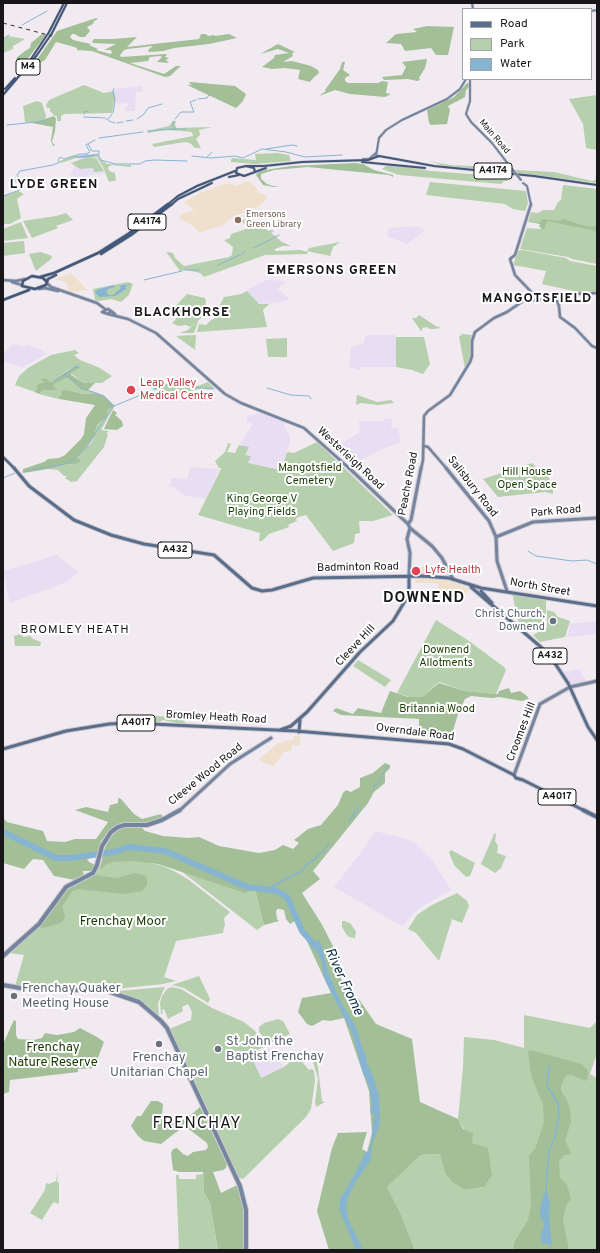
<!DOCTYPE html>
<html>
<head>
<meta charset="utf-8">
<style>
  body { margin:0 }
  #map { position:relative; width:600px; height:1253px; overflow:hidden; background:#f1eaf1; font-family:Overpass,sans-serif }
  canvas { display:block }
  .frame { position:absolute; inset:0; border:4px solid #191619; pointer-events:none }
  .legend { position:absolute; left:462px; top:8px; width:130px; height:72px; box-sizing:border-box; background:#fff; border:1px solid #a3a2a3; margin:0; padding:5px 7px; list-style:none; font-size:12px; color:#191619 }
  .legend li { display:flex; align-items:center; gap:8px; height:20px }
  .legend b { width:20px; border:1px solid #a3a2a3 }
</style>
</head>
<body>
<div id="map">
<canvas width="600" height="1253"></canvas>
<div class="frame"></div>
<ul class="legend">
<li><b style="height:5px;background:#5a6d8b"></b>Road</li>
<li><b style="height:11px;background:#b6cfad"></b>Park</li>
<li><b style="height:11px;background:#87b4d1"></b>Water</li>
</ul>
</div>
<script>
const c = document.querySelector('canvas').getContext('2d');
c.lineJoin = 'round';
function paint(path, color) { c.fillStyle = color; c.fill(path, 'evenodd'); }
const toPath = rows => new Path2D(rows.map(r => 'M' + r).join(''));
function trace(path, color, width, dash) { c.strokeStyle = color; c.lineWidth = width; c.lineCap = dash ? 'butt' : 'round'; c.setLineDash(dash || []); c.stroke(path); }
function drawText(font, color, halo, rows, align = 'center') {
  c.font = font + ' Overpass,sans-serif'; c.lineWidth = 4; c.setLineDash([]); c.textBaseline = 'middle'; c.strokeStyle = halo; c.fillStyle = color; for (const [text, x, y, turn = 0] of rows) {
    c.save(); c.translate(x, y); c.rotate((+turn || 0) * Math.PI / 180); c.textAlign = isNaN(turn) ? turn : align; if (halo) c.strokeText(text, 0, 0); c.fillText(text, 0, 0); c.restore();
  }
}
paint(toPath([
  [248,181,256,187,258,193,266,195,267,197,266,200,259,206,231,218,223,225,201,232,198,231,192,225,179,218,182,214,194,210,184,202,202,192,224,184,230,183,236,186],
  [70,273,77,279,87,290,71,292,68,290,68,285,65,282,56,279],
  [412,567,444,567,449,576,412,574],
  [416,578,448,580,470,589,458,602,457,594,438,591,438,583,415,583],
  [300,735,300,745,292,745,291,751,284,752,274,766,263,763,259,759,278,743,294,739,295,736]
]), '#efe0cd');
paint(toPath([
  [142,86,142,91,136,92,135,111,125,111,125,107,127,107,129,103,117,104,114,91,116,89],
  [76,158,97,158,105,173,89,175,89,179,76,180,76,177,70,175,75,167,71,163,79,160],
  [417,226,426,230,407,244,387,236,389,228],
  [267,280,286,281,278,289,290,300,260,305,247,291,248,289],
  [366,335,396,335,396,367,361,367,360,370,349,367,351,347,363,344],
  [13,344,24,347,27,345,41,349,46,354,23,367,3,362,3,354],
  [262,413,287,422,284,425,290,437,290,442,280,469,248,463,251,456,245,455,243,445,240,444,253,424,247,422,247,416],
  [383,419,392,419,391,427,398,428,401,442,380,450,357,462,351,463,346,461,332,449,360,432,359,421,383,421],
  [191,467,219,469,206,499,184,495,173,487,168,487,170,484,171,478,187,479],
  [57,555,78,572,67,582,10,603,3,571],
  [597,621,597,634,567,637,570,624],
  [579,669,586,681,571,685,564,672],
  [375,831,407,839,416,844,433,861,451,890,419,908,402,926,334,887,359,855],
  [269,1048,284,1067,261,1078,250,1056]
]), '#e7def3');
paint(toPath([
  [8,36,25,39,13,46,13,49,3,53,3,40],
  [84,85,104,93,114,91,116,101,114,101,112,113,64,114,61,116,61,121,57,121,57,116,55,116,50,111,50,108,47,108,46,105,49,100],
  [597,95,597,150,586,148,583,124,569,99],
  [37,101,42,103,46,116,45,119,32,123,25,122,23,106],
  [173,121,176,121,175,124,176,128,212,127,199,130,200,135,196,139,201,148,195,148,190,143,185,142,154,147,152,144,193,136,192,132,182,131,164,130,148,133,147,131,169,126],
  [277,153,289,155,291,161,255,164,231,162,231,160,232,158,256,160,255,154],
  [97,154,100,159,107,164,131,165,131,167,112,165,108,167,109,171,115,173,116,180,109,182,103,167,97,157,88,158,96,158,104,171,94,172,93,168,80,169,71,163,85,158,76,158,61,163,60,161,73,156],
  [428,161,451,165,509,168,513,173,446,166],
  [393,165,431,171,506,177,508,181,504,181,501,184,399,175,382,169,386,166],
  [515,170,554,172,592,181,596,180,595,177,597,178,597,183,517,173],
  [430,182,526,191,528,203,525,211,513,209,505,204,426,195],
  [563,185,597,189,597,264,572,259,568,257,520,249,527,228,541,229,543,224,528,222,531,212,538,213,543,210,554,210,558,202,561,200],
  [18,191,24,194,17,199,21,218,10,224,3,224,3,196],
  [66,213,73,220,56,226,58,228,32,238,23,221,56,216],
  [248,218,253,223,269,231,271,230,274,231,271,233,282,242,291,246,283,246,275,249,275,251,300,250,308,252,307,254,265,255,204,277,200,273,187,270,180,271,167,253,165,253,168,252,173,253,175,258,184,266,229,257,232,255,233,247,224,240,230,238,231,234,249,228,241,221],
  [21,222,28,238,3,241,3,229],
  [24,241,25,253,3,256,3,243],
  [340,242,333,247,330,256,307,251,309,248],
  [522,250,566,258,570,261,597,266,597,291,578,292,542,284,546,271,513,265,518,251],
  [41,252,52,256,51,259,36,271,29,254],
  [128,282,133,284,129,295,121,302,111,299,99,301,95,300,93,289],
  [247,291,259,304,269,304,263,310,267,327,197,332,199,324,206,325,210,321,219,316,219,307,224,297,241,294],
  [187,294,205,298,206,302,201,318,197,322,198,322,194,333,180,333,188,330,195,323,190,327,186,325,178,326,172,323,177,318,169,313],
  [419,315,436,326,441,328,433,329,429,329,428,327,422,328,422,331,421,331,412,318,416,318],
  [462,334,472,335,472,356,465,368,459,337],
  [196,335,195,350,176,336],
  [396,337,424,337,430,364,423,374,412,370,396,367],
  [287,338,287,357,268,357,266,339],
  [75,350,79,353,74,355,80,360,98,367,112,376,102,383,84,383,70,373,82,366,78,365,68,370,51,382,48,380,41,380,44,382,36,385,37,388,35,392,15,385,19,376,28,368,51,355],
  [65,377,67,377,81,390,98,393,84,394,70,391,62,394,59,399,39,394,43,390,56,390,53,385],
  [182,382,198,386,208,382,215,389,199,389,175,395,152,389,161,384,171,384],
  [357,395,377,402,391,400,394,403,378,405,361,403,356,405],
  [114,407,101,430,109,431,106,433,108,434,104,447,77,481,71,482,65,478,67,476,64,476,58,470,48,469,73,463,87,446,90,445,94,437,97,425,102,422,108,410],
  [317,442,393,515,373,521,359,521,360,533,355,534,354,543,333,551,306,515,298,517,296,519,297,521,288,525,289,527,269,534,262,541,259,541,260,533,198,515,221,469,221,465,221,468,219,468,215,461,225,452,228,443,231,444,227,452,235,453,239,445,249,447,245,455,251,456,248,463,281,470,287,452,294,453],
  [532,463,539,470,547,474,553,487,553,494,545,492,498,497,483,479],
  [512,593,546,600,546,624,536,630,526,631,519,624],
  [547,610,554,612,558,617,570,621,565,637,540,642,533,635,547,627],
  [436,620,469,641,504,667,506,670,496,694,465,691,439,682,422,697,409,697,397,693],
  [21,634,23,637,30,636,33,639,41,642,40,646,15,646,14,636],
  [358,660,391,680,385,687,353,666],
  [154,716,177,717,186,722,182,724,163,720,159,722,149,721,149,718],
  [496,833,495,841,498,846,497,853,506,856,501,868,495,873,481,864,494,834],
  [451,850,475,863,470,876,466,877,454,865,449,852],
  [129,859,160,865,174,871,189,880,230,912,224,918,225,926,224,927,223,933,176,941,164,977,176,981,163,984,105,990,15,986,24,955,8,953,41,925,77,884,93,876,100,866,112,861],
  [181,871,203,878,255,889,264,925,257,930],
  [457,893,467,901,469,906,462,923,452,919,439,961,416,933,408,929,417,915,430,906],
  [342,921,345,921,351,924,356,932,355,938,349,937,346,934,342,927],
  [199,976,210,999,208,1003,184,988,172,985],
  [165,987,158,1003,159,1017,140,1001,117,993,117,991],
  [171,987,181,989,212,1008,244,1022,255,1031,267,1045,250,1054,261,1078,284,1067,297,1056,309,1070,312,1069,314,1071,315,1081,311,1109,306,1117,243,1179,238,1177,169,1029,191,1020,192,1012,188,1004,182,1007,183,1011,168,1019,164,1009,162,1010,163,1013,161,1014,160,1003,162,996,167,989],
  [524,1015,590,1028,597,1021,597,1053,590,1074,597,1078,597,1250,415,1250,400,1212,387,1187,421,1155,440,1154,445,1173,452,1182,464,1190,484,1187,492,1176,458,1119,463,1068,464,1037,494,1040,524,1048],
  [278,1019,283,1021,290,1034,273,1042,268,1042,259,1032,259,1027,264,1023],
  [317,1060,322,1101,325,1102,316,1107,315,1102,318,1078,313,1062],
  [58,1170,57,1182,59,1182,59,1202,58,1204,54,1202,52,1204,42,1220,30,1213,45,1190,46,1183,49,1184,56,1181],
  [203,1174,204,1192,210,1203,218,1250,179,1250,176,1175,179,1175,179,1179,196,1179,196,1175]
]), '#b6cfad');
paint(toPath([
  [96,18,98,19,94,21,93,24,87,27,90,31,85,37,80,37,74,34,72,34,70,37,73,40,91,44,89,45,98,49,96,50,110,54,112,53,111,50,104,50,116,44,93,43,92,42,94,39,114,39,137,37,127,47,199,39,201,34,206,34,208,36,214,35,215,36,229,34,237,38,209,44,174,48,163,51,149,52,148,50,153,46,128,49,124,50,120,55,121,57,166,54,167,55,165,57,169,58,166,60,169,63,157,62,162,57,160,56,150,57,148,61,130,63,164,74,176,66,181,66,170,76,165,77,92,51,77,50,77,48,71,46,56,42,45,60,36,65,33,65,57,31],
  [427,26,454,27,448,55,436,55,431,48,405,51,401,44,386,43,396,34,417,32,413,29],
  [42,34,46,35,26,61,23,65,19,64,20,61,16,58,25,51,30,48,31,43],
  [278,44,295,52,292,53,293,56,283,62,292,61,311,66,318,70,319,73,313,78,310,82,298,79,300,70,285,68,272,69,262,67,274,58,275,55,289,53,278,49,260,54],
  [426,59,427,60,425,68,419,78,420,80,417,81,408,79,384,80,382,77,402,75,406,67,402,62],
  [342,62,345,62,343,70,349,74,350,75,345,78,345,81,348,83,378,83,382,81,388,82,386,93,391,94,385,97,350,94,335,90,319,96,326,91,325,90,340,69],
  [190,82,235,86,246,94,243,101,236,108,187,85,192,85,189,83],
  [467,83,469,83,470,86,466,90,465,97,448,106,450,110,447,124,431,125,429,123,427,110,454,97],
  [54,116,56,119,55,131,52,142,55,145,53,146,51,141,53,127,32,123],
  [355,163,363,164,374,170,393,175,393,177,389,175,308,167,274,170,261,174,261,179,267,184,273,186,279,186,274,187,263,185,256,175,259,171,291,166],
  [542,219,558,221,564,219,581,225,592,227,597,225,597,231,547,221,544,229,542,229,539,226,540,224,528,221,540,223],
  [75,366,82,366,71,373,71,375,84,383,95,383,88,390,104,396,115,406,108,410,105,419,97,425,94,437,77,458,81,460,80,462,75,464,69,464,48,469,23,473,23,469,44,462,48,459,59,458,65,455,81,439,84,434,86,418,95,405,59,399,59,397,62,394,61,391,66,390,84,394,97,393,81,390,67,377,53,385,57,390,43,390,39,394,35,392,37,388,36,385,44,382,40,379,46,379,51,382],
  [113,410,117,413,115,415,122,421,123,426,117,430,104,429],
  [439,683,465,691,496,694,498,694,499,691,509,688,511,693,520,691,527,696,529,699,522,701,499,697,492,698,471,696,465,699,458,714,452,734,448,737,419,736,419,719,341,715,333,711,336,708,353,714,358,708,381,713,390,691,408,697,422,697],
  [385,763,390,765,390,768,385,773,385,783,374,792,368,803,313,871,320,879,302,893,321,923,333,946,330,951,345,989,358,998,376,1024,412,1039,420,1102,458,1119,463,1129,473,1133,472,1143,488,1148,492,1176,484,1187,464,1190,452,1182,445,1173,440,1154,421,1155,387,1187,400,1212,415,1250,329,1250,317,1211,332,1148,338,1133,367,1132,362,1149,367,1152,372,1133,369,1091,344,1018,330,1021,323,1020,312,1026,307,1024,298,1012,302,998,331,993,305,937,295,921,290,924,286,919,284,910,279,909,277,909,276,912,277,919,279,921,264,925,255,889,245,893,158,864,133,861,114,862,105,865,102,869,100,868,104,850,108,841,118,828,123,826,141,827,145,831,163,836,189,838,199,837,219,846,259,853,275,850,283,845,293,849,299,843,294,840,308,829,321,825,338,805,343,793,346,790,351,792,360,787,360,778,373,773],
  [118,798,121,799,134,814,142,819,161,814,163,817,149,822,139,824,133,824,111,830,101,841,97,857,87,859,89,862,95,865,92,871,83,871,84,877,75,880,54,876,43,860,33,859,24,869,3,863,3,818,7,822,43,831,47,841,65,842,75,839,96,839,108,822,75,810,86,807,108,812,110,805,118,803],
  [134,873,145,875,147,879,147,885,142,891,124,894,78,889,72,891,62,907,65,916,64,920,60,923,46,927,41,928,39,926,44,921,66,889,94,875,117,878],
  [14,1020,16,1021,16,1035,18,1039,34,1040,42,1038,45,1033,57,1035,63,1034,74,1032,80,1028,97,1037,104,1042,94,1068,78,1069,78,1072,10,1080,9,1092,3,1094,3,1044],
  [531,1050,581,1064,588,1070,588,1078,585,1081,570,1074,566,1076,561,1085,561,1091,567,1100,570,1110,571,1122,565,1140,571,1154,564,1155,559,1161,560,1178,567,1185,571,1199,566,1206,563,1220,569,1250,514,1250,514,1243,528,1220,531,1205,529,1156,535,1149,544,1123,543,1105,531,1075,528,1051],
  [151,1101,158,1101,163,1104,162,1114,169,1121,174,1122,186,1119,200,1107,227,1164,226,1168,223,1170,213,1172,221,1193,237,1185,243,1201,245,1211,244,1250,218,1250,210,1203,204,1192,203,1172,179,1172,173,1170,171,1153,173,1149,177,1148,183,1154,188,1156,193,1152,206,1150,208,1147,207,1143,190,1130,186,1129,181,1129,175,1133,161,1144,144,1141,138,1136,131,1126,137,1116,141,1116]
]), '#a2bf97');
paint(toPath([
  [125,284,126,289,123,291,115,296,99,297,95,292,97,290,113,285,115,287,108,289,106,292,109,295,113,295,121,288,119,286],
  [318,939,322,947,328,972,336,991,343,1006,356,1027,363,1050,363,1051,367,1057,366,1061,373,1076,379,1096,380,1123,372,1145,371,1159,355,1183,348,1197,346,1206,348,1219,363,1250,356,1250,339,1209,341,1196,345,1192,363,1158,363,1155,368,1151,371,1144,374,1114,373,1113,371,1114,370,1110,372,1106,369,1086,363,1073,352,1033,327,984,323,975,322,962,316,950,311,948,313,947],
  [546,1188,550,1203,549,1216,552,1245,541,1243,541,1234,544,1225,540,1215,540,1207]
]), '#87b4d1');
trace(toPath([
  [22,25,47,11],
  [3,39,9,35],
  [198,99,207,98,209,95],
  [113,113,115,101,113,92,114,88],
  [84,114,84,112,88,111],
  [84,117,105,118],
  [106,119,108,120],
  [108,119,112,114],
  [137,119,144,114,148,108,162,104],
  [175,119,181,112,194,112,190,102,196,100],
  [109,121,115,123],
  [126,121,133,120],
  [117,123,123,122],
  [7,125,45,121],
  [174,129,179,129],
  [181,129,186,129],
  [148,131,173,129,175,128,172,125,174,121],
  [99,138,143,132],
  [88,144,92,151,99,151,99,154],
  [266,149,292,145,297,146],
  [86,154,90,152,86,145,95,140],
  [192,156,211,158,235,156,243,158,262,149,286,152,305,157,342,155],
  [76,157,93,156],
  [207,157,212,152],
  [3,196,20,190,20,184,14,180,18,177,17,175,20,171,53,165,60,162,58,160,60,157,64,159,80,154,86,154,89,156,98,154,101,160,115,164,140,164,145,161,154,160,187,161],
  [273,238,279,235],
  [253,248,272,239],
  [241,255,245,251],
  [218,265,240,255],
  [185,270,200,270],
  [144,280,182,271],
  [126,286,130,284],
  [64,375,76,382,82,388,104,396,108,400],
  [54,381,80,364],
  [267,388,291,395,309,396,311,399],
  [154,389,167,385,213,389],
  [108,400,112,407],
  [97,430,114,406,148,392],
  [48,467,61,465,73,460,87,447,97,431],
  [23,472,46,467],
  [3,478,15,473],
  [528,551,536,556,572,561,587,560,597,564],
  [373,789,375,784,378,784,387,766],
  [357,811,360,806]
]), '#87b4d1', 1);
trace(toPath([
  [349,821,357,810],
  [267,889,302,871,309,862,314,860,320,853,323,852,328,845],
  [546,1188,549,1150,554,1140,559,1116,558,1104,548,1087,547,1081,550,1066],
  [549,1245,551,1250]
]), '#87b4d1', 1.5);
trace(toPath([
  [3,832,56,858,70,858,114,852,129,847,165,851,247,887,277,891,287,897,302,931,318,949]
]), '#87b4d1', 6);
const secondaryFar3 = toPath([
  [472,3,473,9],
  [591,11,597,10],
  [470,79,470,101,466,114,471,122,492,143,512,169],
  [376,156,379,138,386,130,402,120,447,99,460,89,466,79],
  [363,159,369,159,376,153],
  [523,183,527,186,531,205]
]);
const secondaryFar2 = toPath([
  [531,204,515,255,510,259,515,275,539,300],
  [3,280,16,281,25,279],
  [12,282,22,285],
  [47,283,51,287,97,303,105,309],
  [39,289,45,288,58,291],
  [556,298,559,306,560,317,575,328,592,346,597,348],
  [108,309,111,311,108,314,102,312,108,309],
  [111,311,115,314],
  [108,314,128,319,156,333,225,394,241,403,304,428,350,469],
  [424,446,428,447,447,469],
  [421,469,423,460,424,416,428,411,450,395,470,362,472,356,472,341,475,332,494,318,507,312,523,301,551,299,569,294,597,293]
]);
const secondaryFar1 = toPath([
  [349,468,408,524,410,528,432,546,442,558,453,579],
  [446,468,489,521,496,537,497,561,507,591],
  [408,524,411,520,421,468],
  [496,537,533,522,597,518],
  [409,576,410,553,407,539,410,528],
  [514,775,540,704,570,687,597,681],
  [179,811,230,764,271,738]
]);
const secondary = toPath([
  [3,956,39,924,66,887,93,873,97,865,102,846,111,832,118,827,125,825,147,825,162,820,180,810],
  [3,985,20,988,107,991,139,1002,161,1021,167,1028,240,1186,246,1210,246,1250]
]);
const primaryFar2 = toPath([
  [3,457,15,469]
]);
const primaryFar1 = toPath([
  [14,468,29,486,74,520,111,535,144,544,214,555,252,588,262,591,272,590,313,578,422,576,449,578,481,588,597,606],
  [471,587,542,648,554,662,568,683,588,727,597,740],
  [481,591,492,603],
  [280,730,291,726,307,712,360,652,393,621,405,601,409,588,409,576],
  [299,732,300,719],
  [3,749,66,731,109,724,131,723,296,731,449,744,463,749,514,775,516,778,523,780,585,811]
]);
const primary = toPath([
  [583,810,597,817]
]);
const highwayFar1 = toPath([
  [48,34,64,3],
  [51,35,67,3],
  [31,59,47,35],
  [5,89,15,78],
  [3,95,37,55,50,36],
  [362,162,425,168],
  [246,166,264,166,302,162,368,160,379,156,434,166,534,176,597,185],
  [246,166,254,168,255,172,244,176,236,173,237,168,246,166],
  [255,172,266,168],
  [229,177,239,175],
  [167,205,178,196,197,186,235,171],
  [171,205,178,199,212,183]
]);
const highway = toPath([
  [101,254,131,235,172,204],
  [32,276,43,278,47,282,46,285,35,289,22,286,23,281,32,276],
  [40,277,54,273,98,253,128,234,168,204],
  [47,282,48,279,56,275],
  [3,300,29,290]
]);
trace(secondaryFar3, '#cec8ce', 3);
trace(secondaryFar2, '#cec8ce', 4);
trace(secondaryFar1, '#cec8ce', 5);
trace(secondary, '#cec8ce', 6);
trace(primaryFar2, '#cec8ce', 4);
trace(primaryFar1, '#cec8ce', 5);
trace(primary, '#cec8ce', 6);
trace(highwayFar1, '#cec8ce', 3);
trace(highway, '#cec8ce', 4);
trace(secondaryFar3, '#75859f', 2);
trace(secondaryFar2, '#75859f', 2.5);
trace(secondaryFar1, '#75859f', 3);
trace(secondary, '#75859f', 4);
trace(primaryFar2, '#5a6d8b', 2.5);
trace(primaryFar1, '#5a6d8b', 3);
trace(primary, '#5a6d8b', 4);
trace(highwayFar1, '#42587b', 2);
trace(highway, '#42587b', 2.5);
trace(toPath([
  [3,23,52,36]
]), '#2f2c2f', 1, [4, 4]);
const secondaryBridge = toPath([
  [512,169,521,180]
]);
trace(secondaryBridge, '#cec8ce', 3, []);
trace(secondaryBridge, '#75859f', 2);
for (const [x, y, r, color] of [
  [238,220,4,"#8d6e63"],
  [131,390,5,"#e0444e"],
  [416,571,5,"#e0444e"],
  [553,621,4,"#6b7280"],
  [14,996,4,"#6b7280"],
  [159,1044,4,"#6b7280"],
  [218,1049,4,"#6b7280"]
]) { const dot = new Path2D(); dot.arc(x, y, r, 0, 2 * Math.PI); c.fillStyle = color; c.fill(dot); trace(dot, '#fff', 1.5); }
drawText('9px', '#191619', '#fff', [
  ["Main Road",494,137,49]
]);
drawText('9px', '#785e54', '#fff', [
  ["Emersons",246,215],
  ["Green Library",246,225]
], 'left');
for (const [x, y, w] of [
  [28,67,24],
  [493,171,38],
  [147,222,38],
  [175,550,34],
  [550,656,34],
  [136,723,38],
  [557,797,38]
]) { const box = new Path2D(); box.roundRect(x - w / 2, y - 8, w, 16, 3); c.fillStyle = '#fff'; c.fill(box); trace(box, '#191619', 1); }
drawText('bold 10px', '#191619', null, [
  ["M4",28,67],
  ["A4174",493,171],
  ["A4174",147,222],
  ["A432",175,550],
  ["A432",550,656],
  ["A4017",136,723],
  ["A4017",557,797]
]);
drawText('11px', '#be3a42', '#fff', [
  ["Leap Valley",140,384],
  ["Medical Centre",140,397],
  ["Lyfe Health",425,571]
], 'left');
drawText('11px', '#191619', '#fff', [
  ["Westerleigh Road",350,459,43],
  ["Peache Road",409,484,-79],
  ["Salisbury Road",472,487,52],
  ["Park Road",556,512,-5],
  ["Badminton Road",358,568,-1],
  ["North Street",540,588,10],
  ["Cleeve Hill",356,646,-47],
  ["Bromley Heath Road",216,718,3],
  ["Croomes Hill",522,732,-69],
  ["Overndale Road",415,733,7],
  ["Cleeve Wood Road",206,775,-39]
]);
drawText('11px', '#163a00', '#fff', [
  ["Mangotsfield",310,469],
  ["Cemetery",310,482],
  ["Hill House",527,473],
  ["Open Space",527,486],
  ["King George V",262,500],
  ["Playing Fields",262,513],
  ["Downend",446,651],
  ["Allotments",446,664],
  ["Britannia Wood",437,710]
]);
drawText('11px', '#5b616d', '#fff', [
  ["Christ Church,",545,615],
  ["Downend",545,628]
], 'right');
c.letterSpacing = '1px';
drawText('12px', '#191619', '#fff', [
  ["BROMLEY HEATH",75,631]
]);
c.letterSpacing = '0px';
c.letterSpacing = '1px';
drawText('bold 13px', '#191619', '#fff', [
  ["LYDE GREEN",54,185],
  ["EMERSONS GREEN",332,271],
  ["MANGOTSFIELD",537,299],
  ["BLACKHORSE",182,313]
]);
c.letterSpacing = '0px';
drawText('13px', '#163a00', '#fff', [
  ["Frenchay Moor",123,922],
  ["Frenchay",53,1048],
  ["Nature Reserve",53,1063]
]);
drawText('13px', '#5b616d', '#fff', [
  ["Frenchay Quaker",22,989],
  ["Meeting House",22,1004],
  ["St John the",226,1042],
  ["Baptist Frenchay",226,1057],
  ["Frenchay",159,1058,"center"],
  ["Unitarian Chapel",159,1073,"center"]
], 'left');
drawText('italic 14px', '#062e42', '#fff', [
  ["River Frome",343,982,65]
]);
c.letterSpacing = '1px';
drawText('bold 15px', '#191619', '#fff', [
  ["DOWNEND",424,599]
]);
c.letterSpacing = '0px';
c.letterSpacing = '1px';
drawText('16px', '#191619', '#fff', [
  ["FRENCHAY",197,1125]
]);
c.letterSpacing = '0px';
</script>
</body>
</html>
